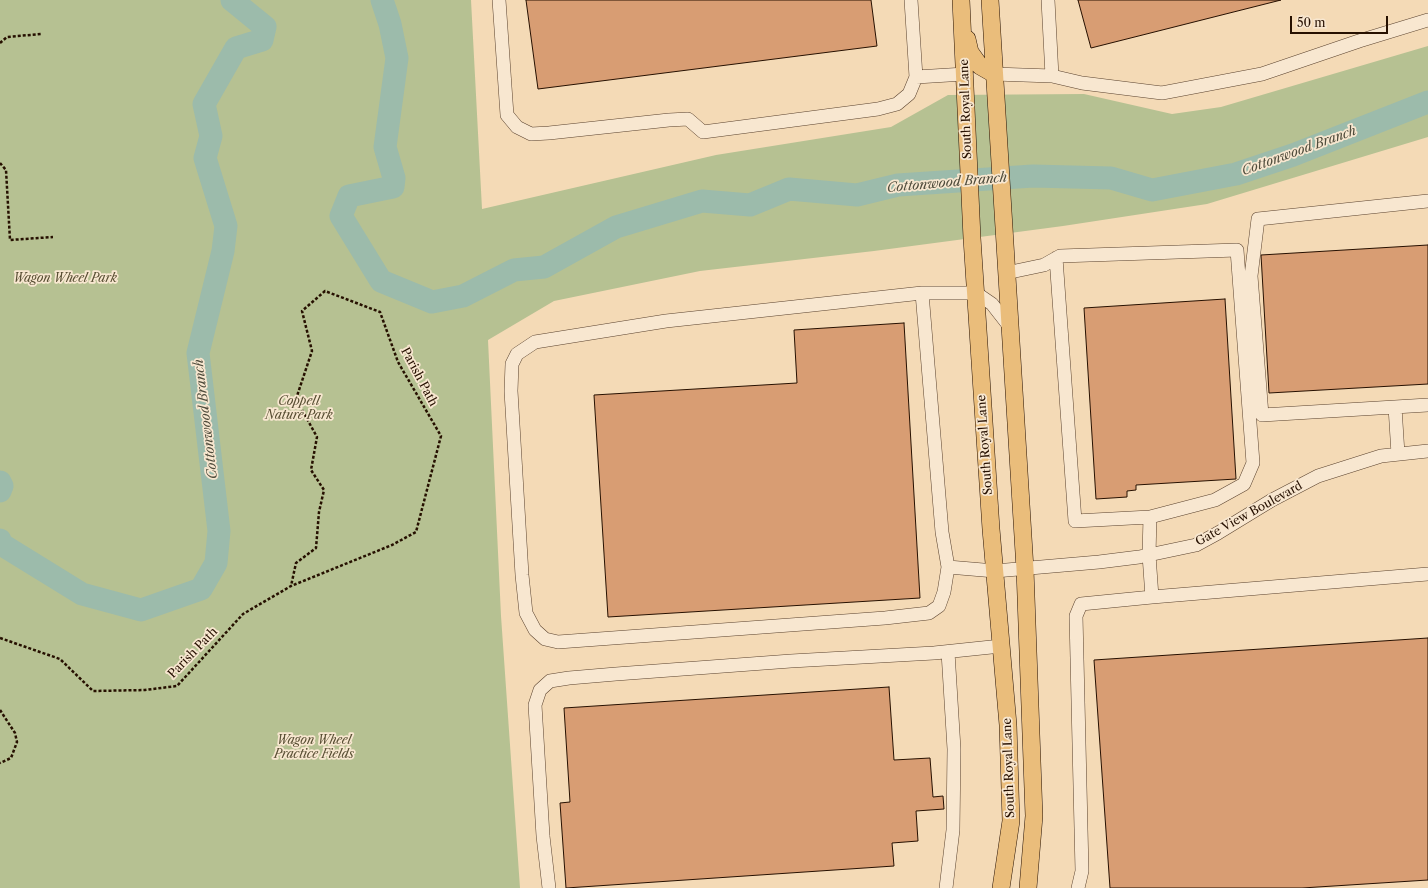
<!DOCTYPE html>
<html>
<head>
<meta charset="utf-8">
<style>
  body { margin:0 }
  #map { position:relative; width:1428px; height:888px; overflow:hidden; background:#f4dab6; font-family:"Libre Caslon Text",serif }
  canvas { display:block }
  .scale { position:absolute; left:1290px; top:16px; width:98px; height:18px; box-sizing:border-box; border:2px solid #261000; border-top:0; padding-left:5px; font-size:12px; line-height:14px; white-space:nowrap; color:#261000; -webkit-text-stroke:3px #f8e7d0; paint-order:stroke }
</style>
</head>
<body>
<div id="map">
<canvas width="1428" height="888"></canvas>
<div class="scale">50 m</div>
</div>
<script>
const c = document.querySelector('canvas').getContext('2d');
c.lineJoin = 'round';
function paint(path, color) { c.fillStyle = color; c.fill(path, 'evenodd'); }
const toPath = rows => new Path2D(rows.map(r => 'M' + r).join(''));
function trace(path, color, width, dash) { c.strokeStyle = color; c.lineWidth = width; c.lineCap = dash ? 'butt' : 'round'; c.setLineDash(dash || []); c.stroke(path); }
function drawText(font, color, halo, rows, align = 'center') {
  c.font = font + ' "Libre Caslon Text",serif'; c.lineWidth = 3.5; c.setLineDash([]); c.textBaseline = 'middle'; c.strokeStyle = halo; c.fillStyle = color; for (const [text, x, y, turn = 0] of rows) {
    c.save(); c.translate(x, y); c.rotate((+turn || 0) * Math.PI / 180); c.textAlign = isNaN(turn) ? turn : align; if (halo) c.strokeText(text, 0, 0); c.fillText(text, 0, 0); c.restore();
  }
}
paint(toPath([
  [0,0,471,0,482,209,716,155,891,127,948,95,1084,94,1172,114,1221,107,1428,46,1428,137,1207,204,1063,226,874,251,700,271,554,301,488,340,501,616,520,888,0,888]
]), '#b6c192');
trace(toPath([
  [382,0,390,24,397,58,385,147,394,178,393,187,349,196,341,216,381,281,432,302,463,296,514,270,544,267,616,227,702,201,750,205,789,189,857,195,898,185,1033,176,1111,178,1152,190,1236,174,1293,155,1428,102],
  [0,482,2,486,0,491],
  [0,540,1,544,82,594,141,610,201,589,216,563,219,531,198,353,223,251,226,226,205,158,211,136,204,104,236,48,262,40,265,27,232,0]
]), '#9cbbab', 23);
const building = toPath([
  [526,0,871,0,877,46,538,89,526,0],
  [1078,0,1281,0,1091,48,1078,0],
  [1428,245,1428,384,1269,393,1261,255,1428,245],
  [1225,299,1236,479,1136,485,1136,490,1127,491,1127,497,1096,499,1084,308,1225,299],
  [904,323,920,598,608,617,594,395,797,383,794,330,904,323],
  [1428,638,1428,880,1302,888,1110,888,1094,660,1428,638],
  [889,687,894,760,930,758,933,797,943,796,944,809,916,811,918,841,892,843,894,866,566,888,560,803,570,802,564,708,889,687]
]);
paint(building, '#d89d73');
trace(building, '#261000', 1);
const minor = toPath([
  [499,0,507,115,517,127,531,134,549,133,669,120,688,119,703,132,878,109,897,104,909,94,916,77,965,74],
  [911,0,916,77],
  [1048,0,1052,76],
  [994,74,1052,76,1082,83,1162,93,1262,74,1359,41,1428,20],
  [1428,201,1258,219,1251,276,1262,415,1428,405],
  [1056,258,1075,521,1150,517],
  [1006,273,1044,265,1060,256,1237,250,1253,463,1244,484,1215,500,1150,517,1149,555,1152,597,1081,604,1076,616,1082,871,1078,888],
  [922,293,942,532,948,567],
  [1010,327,992,304,976,293,922,293,666,321,535,342,517,354,512,364,511,391,522,575,526,613,535,630,545,639,558,642,885,618,929,613,939,606,944,592,948,567,995,571,1099,562,1139,557,1196,545,1218,533,1272,500,1318,476,1381,456,1428,451],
  [1395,407,1398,454],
  [1152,597,1428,574],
  [549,888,543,836,535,705,540,690,550,681,569,678,616,674,791,661,934,653,1001,646],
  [946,888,953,830,954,749,948,652]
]);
const major = toPath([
  [961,0,972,238,991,529,1008,725,1011,821,1001,888],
  [990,0,1025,569,1034,816,1028,888],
  [967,39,970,52,980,66,994,74]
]);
trace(minor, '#5a422e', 14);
trace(major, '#261000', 18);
trace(toPath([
  [0,43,7,37,41,34],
  [0,163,6,170,10,240,53,237],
  [0,638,60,659,93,691,145,690,177,686,243,614,291,586,392,545,416,532,441,436,398,362,380,312,325,291,302,311,312,351,296,399,317,437,311,470,324,490,319,512,316,548,296,563,291,586],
  [0,710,15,733,17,742,11,758,0,763]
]), '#261000', 2.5, [3, 2]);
trace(minor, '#f8e7d0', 13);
trace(major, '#eabd7b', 17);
drawText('12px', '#261000', '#f8e7d0', [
  ["South Royal Lane",966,109,-92],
  ["Parish Path",419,377,62],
  ["South Royal Lane",985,445,-94],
  ["Gate View Boulevard",1249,514,-29],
  ["Parish Path",193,653,-46],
  ["South Royal Lane",1009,768,-92]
]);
drawText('italic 12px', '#584e33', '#f8e7d0', [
  ["Wagon Wheel Park",65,279],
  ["Coppell",299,402],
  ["Nature Park",299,416],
  ["Wagon Wheel",314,741],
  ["Practice Fields",314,755]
]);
drawText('italic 13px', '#4f4c3c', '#f8e7d0', [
  ["Cottonwood Branch",1299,151,-20],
  ["Cottonwood Branch",947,183,-5],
  ["Cottonwood Branch",206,419,-97]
]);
</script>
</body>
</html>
